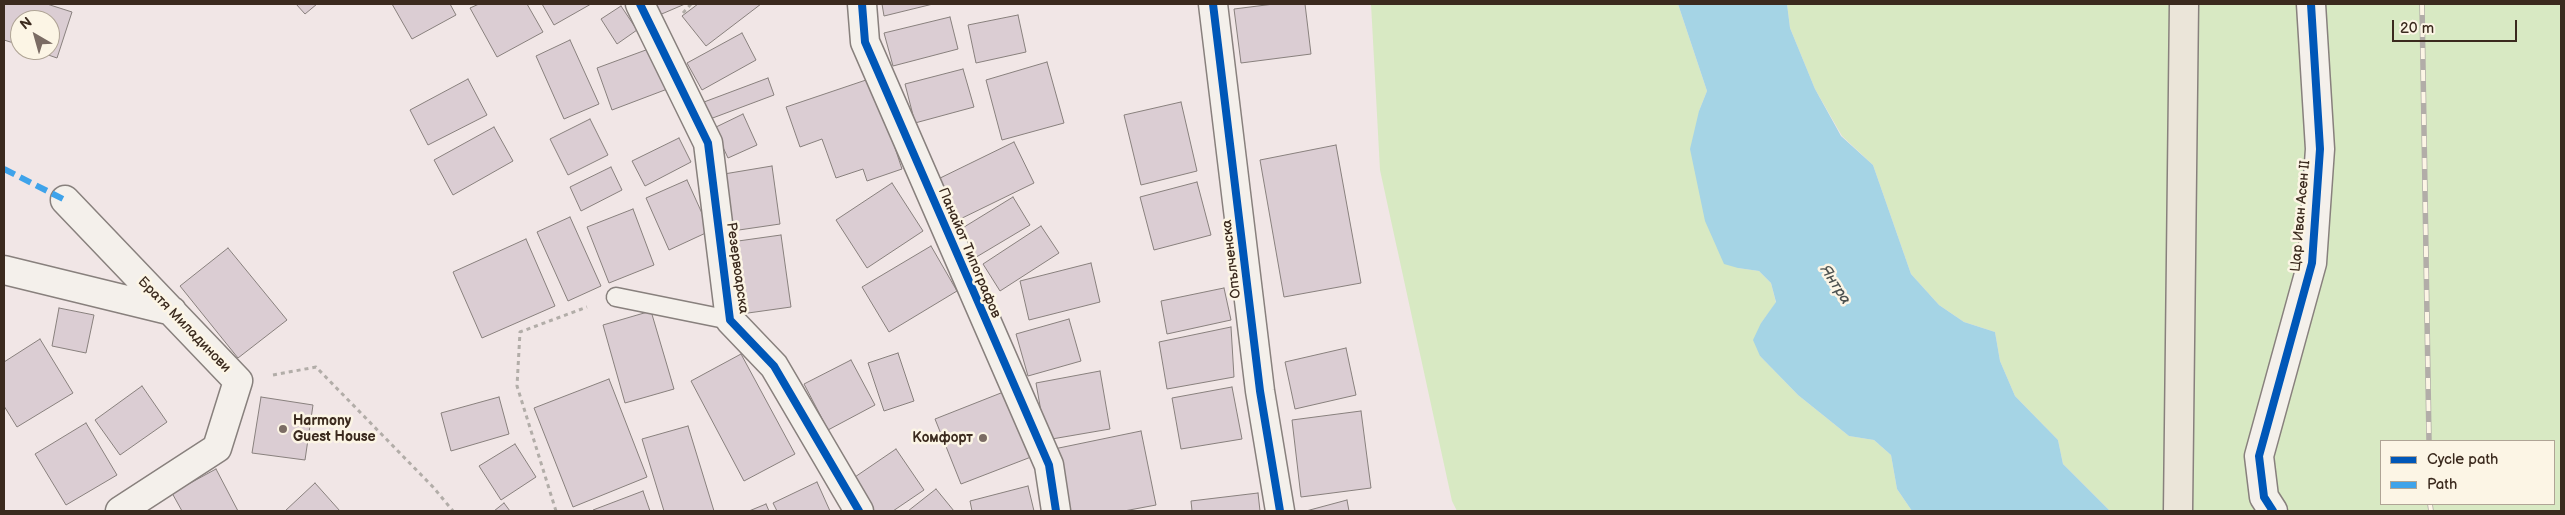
<!DOCTYPE html>
<html>
<head>
<meta charset="utf-8">
<style>
  body { margin:0 }
  #map { position:relative; width:2565px; height:515px; overflow:hidden; background:#f1e6e6; font-family:"Balsamiq Sans",sans-serif }
  canvas { display:block }
  .frame { position:absolute; inset:0; border:5px solid #3b2a1e; pointer-events:none }
  .legend { position:absolute; left:2380px; top:440px; width:175px; height:65px; box-sizing:border-box; background:#fcf5e5; border:1px solid #afa495; margin:0; padding:6px 9px; list-style:none; font-size:15px; color:#3b2a1e }
  .legend li { display:flex; align-items:center; gap:10px; height:25px }
  .legend b { width:25px; border:1px solid #afa495 }
  .north { position:absolute; left:10px; top:10px; width:50px; height:50px; box-sizing:border-box; background:#fcf5e5; border:1px solid #afa495; border-radius:50%; rotate:322deg; font-size:14px; font-weight:700; line-height:20px; text-align:center; color:#3b2a1e }
  .north::after { content:''; display:block; margin:auto; width:18px; height:22px; background:#7b6c64; clip-path:polygon(50% 0,100% 100%,50% 72%,0 100%) }
  .scale { position:absolute; left:2392px; top:20px; width:125px; height:22px; box-sizing:border-box; border:2px solid #3b2a1e; border-top:0; padding-left:6px; font-size:15px; line-height:18px; white-space:nowrap; color:#3b2a1e; -webkit-text-stroke:4px #fcf5e5; paint-order:stroke }
</style>
</head>
<body>
<div id="map">
<canvas width="2565" height="515"></canvas>
<div class="frame"></div>
<ul class="legend">
<li><b style="height:6px;background:#0057b8"></b>Cycle path</li>
<li><b style="height:6px;background:#3fa3ea"></b>Path</li>
</ul>
<div class="north">N</div>
<div class="scale">20 m</div>
</div>
<script>
const c = document.querySelector('canvas').getContext('2d');
c.lineJoin = 'round';
function paint(path, color) { c.fillStyle = color; c.fill(path, 'evenodd'); }
const toPath = rows => new Path2D(rows.map(r => 'M' + r).join(''));
function trace(path, color, width, dash) { c.strokeStyle = color; c.lineWidth = width; c.lineCap = dash ? 'butt' : 'round'; c.setLineDash(dash || []); c.stroke(path); }
function drawText(font, color, halo, rows, align = 'center') {
  c.font = font + ' "Balsamiq Sans",sans-serif'; c.lineWidth = 5; c.setLineDash([]); c.textBaseline = 'middle'; c.strokeStyle = halo; c.fillStyle = color; for (const [text, x, y, turn = 0] of rows) {
    c.save(); c.translate(x, y); c.rotate((+turn || 0) * Math.PI / 180); c.textAlign = isNaN(turn) ? turn : align; if (halo) c.strokeText(text, 0, 0); c.fillText(text, 0, 0); c.restore();
  }
}
paint(toPath([
  [1371,4,1678,4,1707,91,1699,111,1738,268,1759,271,1771,283,1776,303,1761,323,1760,356,1798,395,1849,436,1874,440,1891,455,1897,489,1912,511,1457,511,1452,501,1380,170],
  [1787,4,2561,4,2561,511,2110,511,2063,464,2058,440,2015,396,2000,361,1995,332,1964,322,1939,305,1911,274,1873,165,1842,136,1815,89,1790,28],
  [2381,441,2554,441,2554,504,2381,504]
]), '#d8e9c3');
paint(toPath([
  [1678,4,1787,4,1790,28,1815,89,1841,136,1873,165,1911,274,1939,305,1964,322,1995,332,2000,361,2015,396,2058,440,2063,464,2110,511,1912,511,1897,489,1891,455,1874,440,1849,436,1798,395,1760,356,1753,340,1761,323,1776,302,1771,283,1759,271,1738,268,1724,264,1705,221,1690,149,1699,111,1707,91]
]), '#a5d4e5');
const building = toPath([
  [4,4,47,4,72,12,57,58,34,50,50,50,50,20,20,20,20,45,4,40,4,4],
  [296,4,317,4,305,14,296,4],
  [392,4,450,4,456,15,412,39,392,4],
  [479,4,527,4,543,32,497,57,470,8,479,4],
  [542,4,591,4,554,25,542,4],
  [652,4,685,4,657,16,652,4],
  [698,4,761,4,706,46,682,16,698,4],
  [882,4,933,4,884,16,882,4],
  [1274,4,1305,4,1311,54,1241,63,1234,9,1274,4],
  [621,6,637,30,617,44,601,19,621,6],
  [1018,15,1026,52,976,63,968,25,1018,15],
  [950,17,958,49,893,66,884,33,950,17],
  [742,33,756,60,702,90,687,63,742,33],
  [570,40,599,104,564,119,536,56,570,40],
  [654,47,670,88,612,110,597,68,654,47],
  [1047,62,1064,123,1002,140,986,80,1047,62],
  [963,69,974,107,915,123,905,84,963,69],
  [768,78,774,95,710,119,704,102,768,78],
  [872,78,902,169,867,181,863,169,836,178,822,139,800,147,786,107,872,78],
  [468,79,487,115,428,145,410,110,468,79],
  [1181,102,1197,171,1141,185,1124,115,1181,102],
  [743,114,757,145,728,158,714,128,743,114],
  [590,119,608,155,568,175,550,139,590,119],
  [494,127,513,161,453,195,434,160,494,127],
  [679,138,691,162,645,186,632,161,679,138],
  [1014,142,1034,183,952,223,932,182,1014,142],
  [1336,145,1361,283,1284,297,1260,160,1336,145],
  [772,166,780,224,732,231,724,174,772,166],
  [611,167,622,190,581,211,570,187,611,167],
  [687,180,710,231,669,250,646,198,687,180],
  [1197,182,1211,235,1154,250,1140,197,1197,182],
  [892,183,923,231,867,268,836,220,892,183],
  [1013,197,1030,225,973,259,956,232,1013,197],
  [633,209,654,265,609,283,587,227,633,209],
  [570,217,601,286,568,301,537,232,570,217],
  [1041,226,1059,253,1000,291,983,264,1041,226],
  [781,235,791,307,741,314,731,242,781,235],
  [526,239,555,306,482,338,453,272,526,239],
  [931,246,957,291,889,332,862,287,931,246],
  [228,248,287,320,238,358,180,286,228,248],
  [1091,263,1100,302,1029,320,1020,281,1091,263],
  [1224,288,1231,320,1167,334,1161,301,1224,288],
  [59,308,94,315,86,353,52,346,59,308],
  [651,311,674,389,625,403,603,325,651,311],
  [1069,319,1081,361,1028,376,1016,334,1069,319],
  [1231,327,1234,377,1167,389,1159,342,1231,327],
  [40,339,73,393,17,427,4,406,4,362,40,339],
  [1346,348,1356,395,1295,409,1285,362,1346,348],
  [898,353,914,401,884,411,868,363,898,353],
  [741,354,795,454,744,481,691,381,741,354],
  [851,360,875,405,828,430,804,384,851,360],
  [1100,371,1110,429,1046,440,1036,383,1100,371],
  [609,379,647,477,573,507,534,408,609,379],
  [142,386,167,422,120,455,95,420,142,386],
  [1232,387,1242,439,1181,449,1172,398,1232,387],
  [1006,391,1031,457,961,484,935,419,1006,391],
  [261,397,313,405,305,460,252,453,261,397],
  [499,397,509,434,451,451,441,413,499,397],
  [1361,411,1371,488,1301,497,1292,420,1361,411],
  [86,423,117,475,66,505,35,454,86,423],
  [688,426,714,511,664,511,642,439,688,426],
  [1141,431,1156,505,1124,511,1066,511,1054,449,1141,431],
  [515,444,536,477,501,500,479,466,515,444],
  [896,449,924,490,893,511,874,511,852,479,896,449],
  [216,469,238,511,182,511,172,493,216,469],
  [817,482,830,511,777,511,773,503,817,482],
  [315,483,340,511,285,511,315,483],
  [1028,486,1034,511,972,511,970,501,1028,486],
  [936,489,954,511,908,511,936,489],
  [643,491,650,511,594,511,593,510,643,491],
  [1258,493,1260,511,1192,511,1191,501,1258,493],
  [1347,500,1349,511,1306,511,1347,500],
  [504,503,510,511,494,511,504,503],
  [766,504,769,511,749,511,766,504]
]);
paint(building, '#dbcdd3');
trace(building, '#88807d', 1);
const lane = toPath([
  [616,297,730,320]
]);
const street = toPath([
  [640,4,708,143,730,320,774,366,859,511],
  [862,4,865,42,1049,465,1056,511],
  [65,200,238,381,217,448,120,511],
  [4,270,172,311],
  [2273,511,2264,497,2259,456,2312,263,2320,149,2311,4]
]);
const secondary = toPath([
  [1213,4,1260,391,1280,511]
]);
const primary = toPath([
  [2178,511,2184,4]
]);
trace(lane, '#88807d', 21);
trace(street, '#88807d', 31);
trace(secondary, '#88807d', 31);
trace(primary, '#88807d', 31);
trace(toPath([
  [683,13,691,4],
  [273,375,316,367,433,487,453,511],
  [556,511,517,386,520,332,587,307]
]), '#b2ada8', 3, [4, 4]);
trace(lane, '#f4f0eb', 18);
trace(street, '#f4f0eb', 28);
trace(secondary, '#f4f0eb', 28);
trace(primary, '#ebe5d9', 28);
const rail = toPath([
  [2422,4,2429,441],
  [2430,504,2431,511]
]);
trace(rail, '#b2ada8', 5.5);
trace(rail, '#fcf5e5', 4, [11]);
trace(toPath([
  [4,169,65,200]
]), '#3fa3ea', 6, [12, 6]);
trace(toPath([
  [640,4,708,143,730,320,774,366,859,511],
  [862,4,865,42,1049,465,1056,511],
  [1213,4,1260,391,1280,511],
  [2273,511,2264,497,2259,456,2312,263,2320,149,2311,4]
]), '#0057b8', 8);
for (const [x, y, r, color] of [
  [283,429,5,"#7b6c64"],
  [983,438,5,"#7b6c64"]
]) { const dot = new Path2D(); dot.arc(x, y, r, 0, 2 * Math.PI); c.fillStyle = color; c.fill(dot); trace(dot, '#fcf5e5', 2); }
drawText('14px', '#3b2a1e', '#fcf5e5', [
  ["Цар Иван Асен II",2301,216,-85],
  ["Панайот Типографов",969,253,67],
  ["Опълченска",1232,259,-97],
  ["Резервоарска",737,268,82],
  ["Братя Миладинови",184,325,46]
]);
drawText('bold 14px', '#3b2a1e', '#fcf5e5', [
  ["Harmony",293,421],
  ["Guest House",293,437],
  ["Комфорт",973,438,"right"]
], 'left');
drawText('italic 15px', '#4d5250', '#fcf5e5', [
  ["Янтра",1835,285,57]
]);
</script>
</body>
</html>
